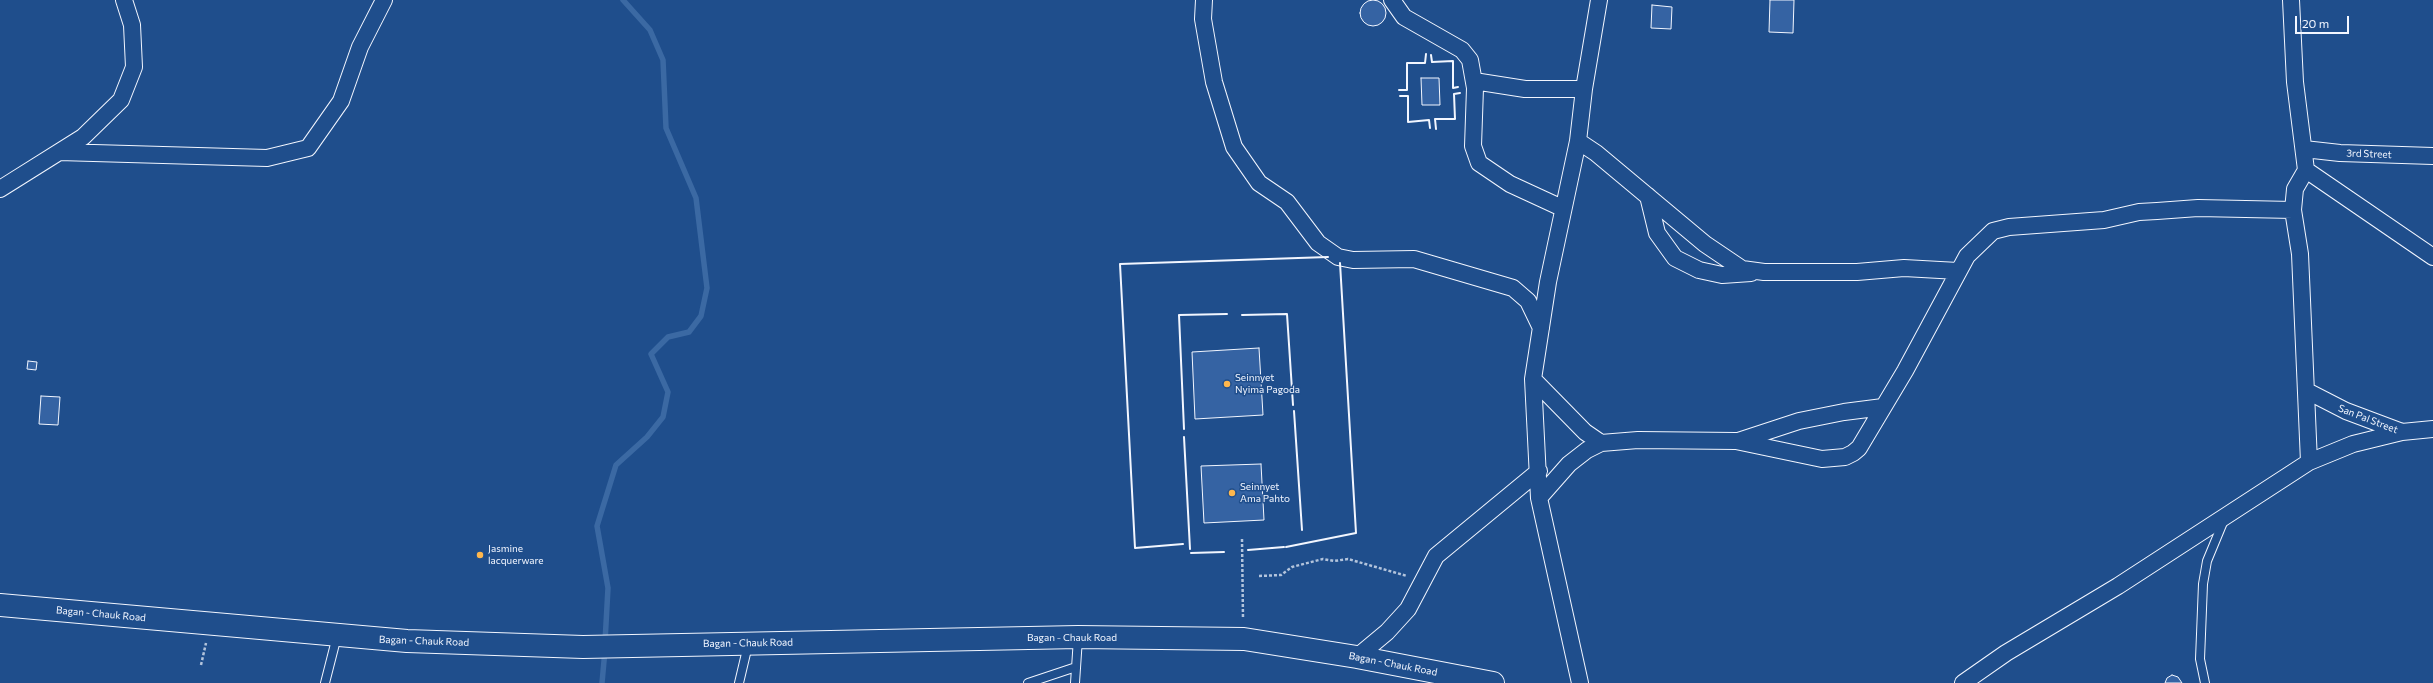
<!DOCTYPE html>
<html>
<head>
<meta charset="utf-8">
<style>
  body { margin:0 }
  #map { position:relative; width:2433px; height:683px; overflow:hidden; background:#1f4e8c; font-family:Commissioner,sans-serif }
  canvas { display:block }
  .scale { position:absolute; left:2295px; top:16px; width:54px; height:18px; box-sizing:border-box; border:2px solid #f2f6ff; border-top:0; padding-left:5px; font-size:12px; line-height:14px; white-space:nowrap; color:#f2f6ff; -webkit-text-stroke:3px #1f4e8c; paint-order:stroke }
</style>
</head>
<body>
<div id="map">
<canvas width="2433" height="683"></canvas>
<div class="scale">20 m</div>
</div>
<script>
const c = document.querySelector('canvas').getContext('2d');
c.lineJoin = 'round';
const toPath = rows => new Path2D(rows.map(r => 'M' + r).join(''));
function trace(path, color, width, dash) { c.strokeStyle = color; c.lineWidth = width; c.lineCap = dash ? 'butt' : 'round'; c.setLineDash(dash || []); c.stroke(path); }
function paint(path, color) { c.fillStyle = color; c.fill(path, 'evenodd'); }
function drawText(font, color, halo, rows, align = 'center') {
  c.font = font + ' Commissioner,sans-serif'; c.lineWidth = 3; c.setLineDash([]); c.textBaseline = 'middle'; c.strokeStyle = halo; c.fillStyle = color; for (const [text, x, y, turn = 0] of rows) {
    c.save(); c.translate(x, y); c.rotate((+turn || 0) * Math.PI / 180); c.textAlign = isNaN(turn) ? turn : align; if (halo) c.strokeText(text, 0, 0); c.fillText(text, 0, 0); c.restore();
  }
}
trace(toPath([
  [605,642,608,588,597,526,616,465,647,437,663,417,668,392,651,354,668,337,689,332,701,316,707,288,696,198,666,128,663,60,650,30,623,0],
  [602,683,605,650]
]), '#3b69a3', 5.5);
const building = toPath([
  [1770,0,1794,0,1793,33,1769,32,1770,0],
  '1360 13a13 13 0 1 1 26 0a13 13 0 1 1-26 0Z',
  [1652,5,1672,7,1671,29,1651,28,1652,5],
  [1421,78,1439,78,1440,105,1422,105,1421,78],
  [1259,348,1263,415,1195,419,1192,352,1259,348],
  [28,361,37,362,36,370,27,369,28,361],
  [41,396,60,397,58,425,39,424,41,396],
  [1261,464,1264,520,1204,523,1201,466,1261,464],
  [2172,675,2178,677,2182,683,2165,683,2167,678,2172,675]
]);
paint(building, '#3563a3');
trace(building, '#f2f6ff', 1);
const service = toPath([
  [325,683,337,636],
  [739,683,748,645],
  [1028,683,1076,667],
  [1075,683,1078,638],
  [2205,683,2200,659,2203,584,2207,561,2224,520]
]);
const minor = toPath([
  [1204,0,1203,19,1214,82,1234,147,1259,183,1287,202,1318,243,1338,257,1353,260,1414,259,1513,288,1528,301,1541,328],
  [1392,0,1404,17,1462,50,1470,60,1475,88,1473,146,1479,163,1510,184,1562,208],
  [2291,0,2295,82,2306,170,2295,189,2293,210,2300,254,2309,462],
  [1474,81,1525,89,1584,89],
  [1578,141,1596,153,1705,244,1742,269,1764,272,1857,272,1904,268,1958,271],
  [2304,149,2340,153,2433,156],
  [59,152,267,158,308,148,341,101,360,47,384,0],
  [2306,170,2433,257],
  [0,189,83,137,121,100,134,67,132,25,124,0],
  [1648,196,1657,233,1675,258,1699,270,1722,275,1751,273],
  [1533,379,1585,432,1601,443],
  [2307,391,2346,411,2402,432,2433,429],
  [1738,441,1799,421,1844,412,1883,407],
  [1539,498,1569,464,1587,450,1601,443,1638,440,1736,441,1822,459,1845,457,1853,453,1859,448,1905,371,1967,256,1993,231,2009,227,2104,220,2139,212,2157,211,2198,208,2293,210],
  [1357,657,1387,632,1408,609,1436,556,1539,471],
  [1580,683,1539,498,1533,379,1548,282,1578,141,1584,89,1599,0],
  [1963,683,2006,653,2118,586,2309,462,2353,444,2402,432]
]);
const secondary = toPath([
  [0,605,407,641,583,647,1078,637,1244,639,1357,657,1493,683]
]);
trace(service, '#f2f6ff', 10);
trace(minor, '#f2f6ff', 18);
trace(secondary, '#f2f6ff', 24);
trace(toPath([
  [1242,539,1243,619],
  [1259,576,1281,575,1292,567,1323,559,1334,561,1348,559,1407,576],
  [201,665,206,643]
]), '#b3c4dc', 2.5, [3, 2]);
trace(service, '#1f4e8c', 8);
trace(minor, '#1f4e8c', 16);
trace(secondary, '#1f4e8c', 22);
trace(toPath([
  [1431,55,1432,62,1453,61,1453,88,1458,87],
  [1399,90,1407,90,1407,63,1425,63,1426,54],
  [1400,96,1408,96,1408,122,1429,120,1430,128],
  [1436,129,1435,119,1455,119,1454,94,1460,93],
  [1242,315,1287,314,1293,405],
  [1294,411,1302,530],
  [1184,429,1179,315,1227,314],
  [1184,437,1190,549],
  [1183,544,1135,548,1120,264,1328,257],
  [1286,547,1356,533,1340,263],
  [1248,550,1284,547],
  [1191,553,1224,552]
]), '#f2f6ff', 2);
for (const [x, y, r, color] of [
  [1227,384,4,"#ffb74d"],
  [1232,493,4,"#ffb74d"],
  [480,555,4,"#ffb74d"]
]) { const dot = new Path2D(); dot.arc(x, y, r, 0, 2 * Math.PI); c.fillStyle = color; c.fill(dot); trace(dot, '#1f4e8c', 1.5); }
drawText('10px', '#f2f6ff', '#1f4e8c', [
  ["3rd Street",2369,154,2],
  ["San Pal Street",2368,419,21],
  ["Bagan - Chauk Road",101,614,5],
  ["Bagan - Chauk Road",1072,638],
  ["Bagan - Chauk Road",424,641,2],
  ["Bagan - Chauk Road",748,643,-1],
  ["Bagan - Chauk Road",1393,664,11]
]);
drawText('10px', '#f2f6ff', '#1f4e8c', [
  ["Seinnyet",1235,378],
  ["Nyima Pagoda",1235,390],
  ["Seinnyet",1240,487],
  ["Ama Pahto",1240,499],
  ["Jasmine",488,549],
  ["lacquerware",488,561]
], 'left');
</script>
</body>
</html>
